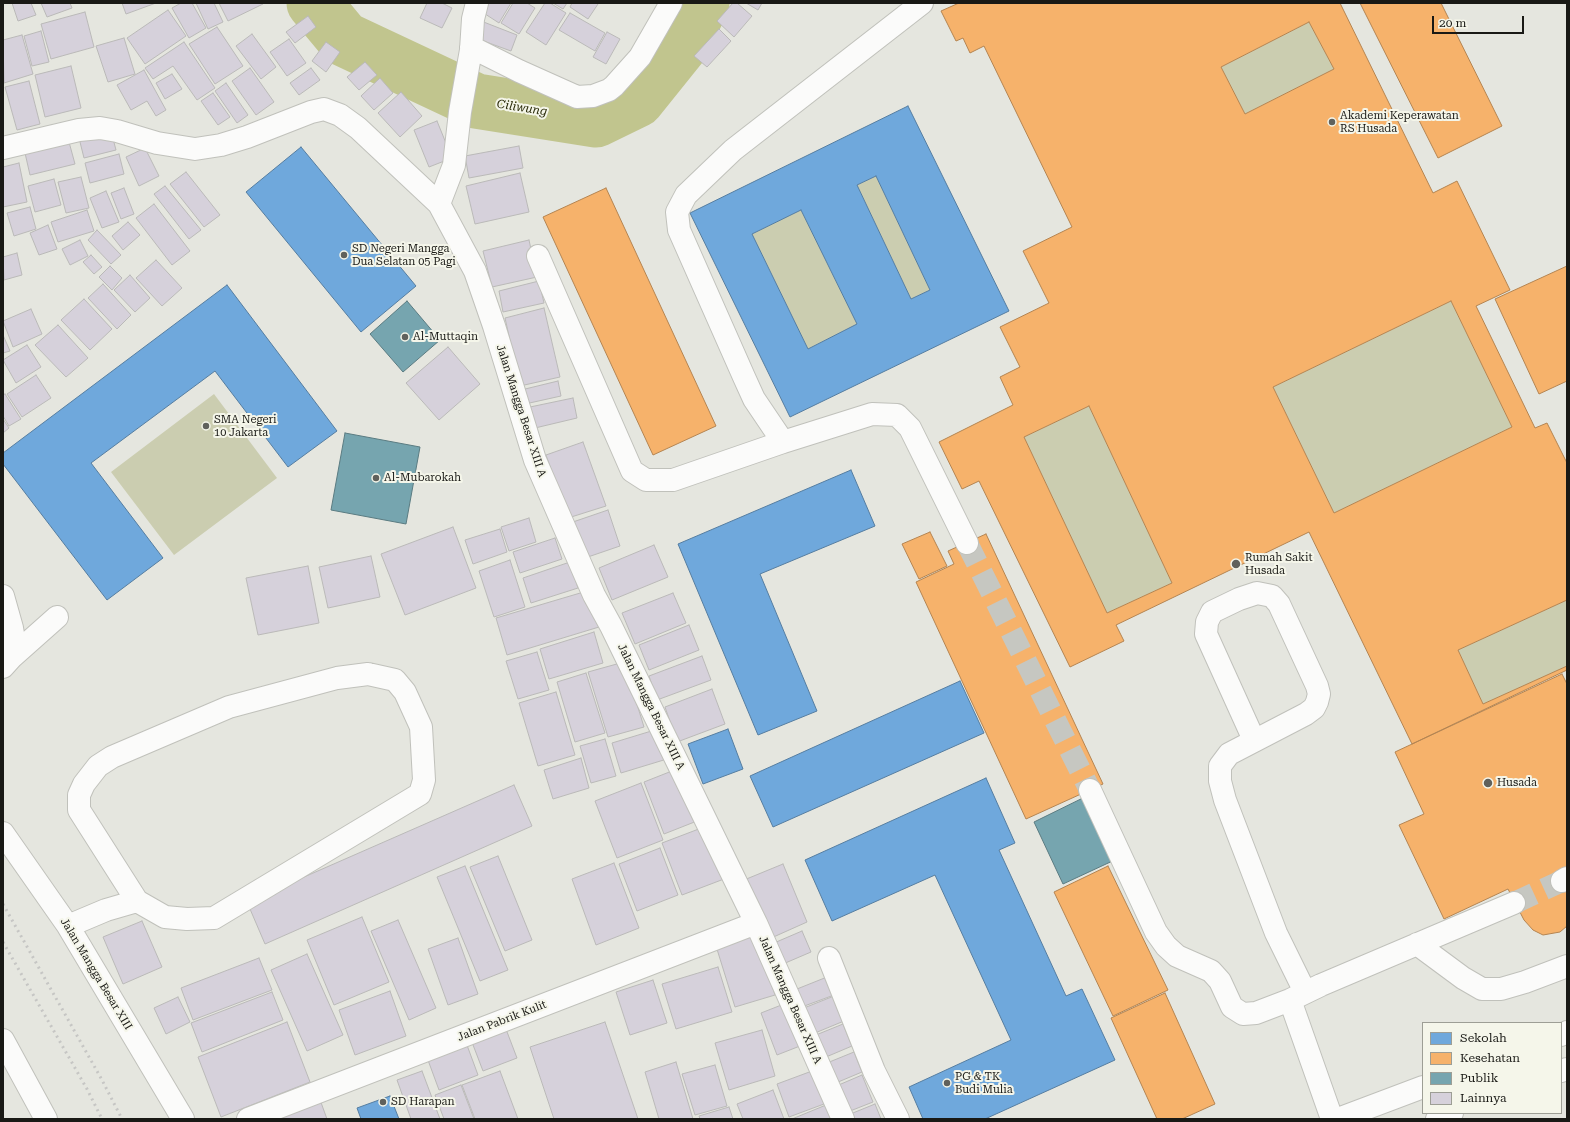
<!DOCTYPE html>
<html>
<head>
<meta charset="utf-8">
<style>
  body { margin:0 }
  #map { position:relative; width:1570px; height:1122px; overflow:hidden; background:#e5e6df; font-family:"Roboto Serif",serif }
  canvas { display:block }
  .frame { position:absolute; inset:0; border:4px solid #191915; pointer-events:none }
  .legend { position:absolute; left:1422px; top:1022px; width:140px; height:92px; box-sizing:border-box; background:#f5f6ea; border:1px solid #9d9e95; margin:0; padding:5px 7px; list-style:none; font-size:12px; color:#191915 }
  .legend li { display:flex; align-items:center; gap:8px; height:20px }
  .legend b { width:20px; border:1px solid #9d9e95 }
  .scale { position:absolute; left:1432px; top:16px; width:92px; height:18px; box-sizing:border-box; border:2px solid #191915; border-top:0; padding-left:5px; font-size:12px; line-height:14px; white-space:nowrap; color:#191915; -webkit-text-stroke:3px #f5f6ea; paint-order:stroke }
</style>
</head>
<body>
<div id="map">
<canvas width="1570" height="1122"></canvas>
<div class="frame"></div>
<ul class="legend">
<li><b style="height:11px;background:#6fa8dc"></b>Sekolah</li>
<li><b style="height:11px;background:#f6b26b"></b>Kesehatan</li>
<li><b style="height:11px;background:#76a5af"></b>Publik</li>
<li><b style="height:11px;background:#d6d1db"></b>Lainnya</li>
</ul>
<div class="scale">20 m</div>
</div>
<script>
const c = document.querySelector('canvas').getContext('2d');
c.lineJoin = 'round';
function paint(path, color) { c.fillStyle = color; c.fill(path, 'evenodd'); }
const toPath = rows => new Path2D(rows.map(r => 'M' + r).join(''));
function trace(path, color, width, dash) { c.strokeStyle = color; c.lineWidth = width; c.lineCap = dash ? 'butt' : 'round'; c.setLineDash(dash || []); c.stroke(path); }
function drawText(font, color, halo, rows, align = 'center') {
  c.font = font + ' "Roboto Serif",serif'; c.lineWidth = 4; c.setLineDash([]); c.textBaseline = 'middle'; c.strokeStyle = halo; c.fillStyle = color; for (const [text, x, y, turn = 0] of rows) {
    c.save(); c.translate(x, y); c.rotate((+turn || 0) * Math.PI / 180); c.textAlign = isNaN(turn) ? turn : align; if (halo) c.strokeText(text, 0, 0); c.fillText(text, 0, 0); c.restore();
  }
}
paint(toPath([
  [1309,22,1334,69,1245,114,1221,67],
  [876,176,930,290,911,299,857,185],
  [801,210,857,324,808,349,752,234],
  [1451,301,1512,427,1334,513,1273,387],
  [214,394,277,478,174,555,111,472],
  [1089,406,1172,583,1107,613,1024,437],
  [1567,600,1567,666,1483,704,1458,650]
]), '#cbcdb0');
const schools = toPath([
  [908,106,1009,311,790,417,690,213,908,106],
  [876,176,930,290,911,299,857,185,876,176],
  [801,210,857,324,808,349,752,234,801,210],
  [301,147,416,286,361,332,246,192,301,147],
  [227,285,337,431,288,467,215,371,91,463,163,558,107,600,3,464,3,453,227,285],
  [851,470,875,526,760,574,817,711,758,735,678,544,851,470],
  [960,681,984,733,773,827,750,776,960,681],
  [728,729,743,769,703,784,688,744,728,729],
  [986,778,1015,843,999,850,1066,996,1082,989,1115,1060,985,1119,923,1119,909,1087,1011,1040,935,875,832,921,805,860,986,778],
  [390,1096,399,1119,361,1119,357,1108,390,1096]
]);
paint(schools, '#6fa8dc');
trace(schools, '#557da0', 1);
const health = toPath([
  [959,3,1340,3,1433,193,1457,181,1510,290,1476,306,1535,428,1547,423,1567,463,1567,600,1458,650,1483,704,1567,666,1567,670,1412,744,1309,532,1116,625,1124,641,1070,667,979,481,962,489,939,442,1013,405,1000,377,1020,367,1000,327,1049,303,1023,251,1072,227,984,46,970,53,963,38,956,41,941,11,959,3],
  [1309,22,1334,69,1245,114,1221,67,1309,22],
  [1451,301,1512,427,1334,513,1273,387,1451,301],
  [1089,406,1172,583,1107,613,1024,437,1089,406],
  [1360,3,1441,3,1502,126,1438,158,1360,3],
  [606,188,716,426,653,455,543,217,606,188],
  [1567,266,1567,381,1539,394,1495,299,1567,266],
  [930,532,947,566,919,579,902,544,930,532],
  [986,534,1103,784,1026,819,916,582,954,564,948,551,986,534],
  [1562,674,1567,684,1567,926,1560,932,1543,935,1533,930,1524,920,1508,889,1444,919,1399,825,1424,814,1395,752,1562,674],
  [1108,866,1168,990,1113,1016,1054,892,1108,866],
  [1165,993,1215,1104,1182,1119,1157,1119,1111,1018,1165,993]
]);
paint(health, '#f6b26b');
trace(health, '#b48451', 1);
const public = toPath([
  [407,301,440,340,403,372,370,334,407,301],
  [345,433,420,447,406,524,331,510,345,433],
  [1089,795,1119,858,1063,884,1034,822,1089,795]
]);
paint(public, '#76a5af');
trace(public, '#5a7b81', 1);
trace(toPath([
  [314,3,344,39,476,101,596,120,637,100,682,44,702,3]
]), '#c1c58e', 55);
const building = toPath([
  [12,3,31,3,36,15,18,21,12,3],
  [41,3,70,3,72,8,47,17,41,3],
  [122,3,156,3,126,14,122,3],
  [181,3,192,3,206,28,189,38,172,8,181,3],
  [196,3,214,3,223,22,208,29,196,3],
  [219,3,262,3,263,4,228,21,219,3],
  [427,3,442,3,452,8,442,28,420,18,427,3],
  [484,3,511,3,499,23,479,10,484,3],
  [513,3,527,3,535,8,519,34,501,23,513,3],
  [545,3,550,3,566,13,546,45,526,32,545,3],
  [553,3,567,3,563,9,553,3],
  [572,3,597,3,598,4,588,19,570,7,572,3],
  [733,3,737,3,752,16,734,37,717,21,733,3],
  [746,3,762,3,758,10,746,3],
  [168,10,186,36,145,64,127,38,168,10],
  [85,12,94,47,51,59,41,24,85,12],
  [570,13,605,33,595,51,559,30,570,13],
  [308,16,316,27,295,43,286,32,308,16],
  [481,21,517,35,511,51,475,38,481,21],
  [217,27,243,66,215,84,189,44,217,27],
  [719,29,731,41,707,67,694,56,719,29],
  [41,31,49,62,32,66,24,36,41,31],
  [607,32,620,39,606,64,593,57,607,32],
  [252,34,276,67,261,79,236,46,252,34],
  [22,35,33,74,4,83,3,40,22,35],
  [124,38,135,74,108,82,96,46,124,38],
  [289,39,306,63,287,76,270,52,289,39],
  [184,42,215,88,197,100,173,66,153,79,145,68,184,42],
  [326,42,340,52,326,72,312,61,326,42],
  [365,62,377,75,359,90,347,77,365,62],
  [71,66,81,108,45,117,35,75,71,66],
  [250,68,274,102,256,115,232,81,250,68],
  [311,68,320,80,299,95,290,83,311,68],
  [144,70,166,110,156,116,147,101,131,110,117,85,144,70],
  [172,74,182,89,165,99,156,83,172,74],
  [380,78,393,93,374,110,361,96,380,78],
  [29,81,40,124,17,130,5,87,29,81],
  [226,83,248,115,237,123,215,91,226,83],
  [401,92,422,116,400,137,378,113,401,92],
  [213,93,230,117,218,125,201,101,213,93],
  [437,121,452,158,429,167,414,130,437,121],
  [111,131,116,150,84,158,79,138,111,131],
  [69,142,75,164,30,175,25,153,69,142],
  [519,146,523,168,469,178,465,156,519,146],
  [145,148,159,176,139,186,126,157,145,148],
  [119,154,124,174,90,183,85,163,119,154],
  [19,163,27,202,3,207,3,167,19,163],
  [186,172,220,215,204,227,170,184,186,172],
  [520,173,529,212,475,224,466,186,520,173],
  [81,177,89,208,66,213,58,182,81,177],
  [54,179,61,205,35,212,28,186,54,179],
  [165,186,201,230,189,239,154,194,165,186],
  [124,188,134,214,121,219,111,193,124,188],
  [106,191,119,222,102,228,90,198,106,191],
  [154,204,190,251,172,265,136,218,154,204],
  [30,207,36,229,14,236,7,213,30,207],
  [87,210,94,231,58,242,51,222,87,210],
  [128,222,140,235,123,250,112,236,128,222],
  [48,225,57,249,39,255,30,233,48,225],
  [97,230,121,255,111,264,88,240,97,230],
  [80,240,88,256,70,265,62,249,80,240],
  [529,240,537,277,492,287,483,251,529,240],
  [17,253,22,275,4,280,3,257,17,253],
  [91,255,102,267,94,274,83,262,91,255],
  [156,260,182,288,162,306,136,278,156,260],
  [110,266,122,278,112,290,99,277,110,266],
  [130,275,150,298,135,312,114,290,130,275],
  [539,281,544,303,503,312,499,291,539,281],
  [103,284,131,315,117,329,88,298,103,284],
  [84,299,112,329,90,350,61,320,84,299],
  [544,308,560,377,520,386,505,318,544,308],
  [31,309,42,334,13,347,3,321,31,309],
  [58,325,88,358,66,377,35,345,58,325],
  [3,335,10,351,3,353,3,335],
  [27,345,41,367,16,383,3,360,27,345],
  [448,347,480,384,439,420,406,383,448,347],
  [36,375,51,398,22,417,7,394,36,375],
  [558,381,561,396,525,404,521,390,558,381],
  [5,394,21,419,9,426,3,416,3,395,5,394],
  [573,398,577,418,535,428,530,407,573,398],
  [3,419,9,428,3,433,3,419],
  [583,442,606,506,568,518,546,455,583,442],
  [608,510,620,546,582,559,570,523,608,510],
  [529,518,536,542,509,551,501,527,529,518],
  [453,527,476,588,405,615,381,554,453,527],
  [500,529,507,552,473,564,465,540,500,529],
  [555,538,562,559,520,573,513,552,555,538],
  [654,545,668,577,612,600,599,568,654,545],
  [371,556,380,597,328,608,319,567,371,556],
  [510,560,525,607,494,617,479,571,510,560],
  [570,562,578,588,531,603,523,578,570,562],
  [308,566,319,623,258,635,246,578,308,566],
  [587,591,599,627,507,655,496,618,587,591],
  [673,593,686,623,635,644,622,613,673,593],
  [689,625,699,650,649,670,639,645,689,625],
  [594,632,603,663,549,679,540,649,594,632],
  [537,652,549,690,518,699,506,661,537,652],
  [702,656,711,680,657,700,649,676,702,656],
  [624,662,644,727,608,737,588,672,624,662],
  [586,673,605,733,575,742,557,682,586,673],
  [712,689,725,724,677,742,665,707,712,689],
  [556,692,575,755,538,766,519,703,556,692],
  [658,729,667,759,621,773,612,743,658,729],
  [605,739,616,776,591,783,580,746,605,739],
  [581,758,589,788,553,799,544,770,581,758],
  [677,769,697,821,664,834,644,782,677,769],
  [641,783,663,840,617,858,595,801,641,783],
  [514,785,532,826,265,944,247,902,514,785],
  [704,827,724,879,682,895,662,843,704,827],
  [660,848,678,895,637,911,619,864,660,848],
  [498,856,532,940,505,951,470,867,498,856],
  [614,863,639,928,596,945,572,879,614,863],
  [783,864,807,922,769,939,744,880,783,864],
  [465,866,508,970,480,981,437,877,465,866],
  [362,917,389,982,334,1005,307,940,362,917],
  [398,920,436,1008,409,1020,371,931,398,920],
  [142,921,162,967,123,984,103,937,142,921],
  [802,931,811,952,783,964,774,943,802,931],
  [756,934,775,995,735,1007,716,946,756,934],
  [458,938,478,994,448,1005,428,949,458,938],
  [307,954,343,1035,307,1051,271,970,307,954],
  [259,958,272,990,193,1020,181,988,259,958],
  [718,967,732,1012,676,1029,662,984,718,967],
  [827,977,834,995,799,1008,792,991,827,977],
  [653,980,667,1023,630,1035,616,992,653,980],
  [390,991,406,1036,355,1055,339,1010,390,991],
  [272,992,283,1020,202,1052,191,1023,272,992],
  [834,996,844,1021,815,1033,804,1008,834,996],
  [178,997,190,1022,166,1034,154,1008,178,997],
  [784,1004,800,1046,777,1055,761,1013,784,1004],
  [287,1022,310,1082,221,1117,198,1057,287,1022],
  [605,1022,638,1119,554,1119,530,1047,605,1022],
  [504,1024,517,1058,483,1071,470,1037,504,1024],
  [843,1024,852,1046,826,1057,816,1035,843,1024],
  [762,1030,775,1076,729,1090,715,1043,762,1030],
  [464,1037,478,1075,439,1090,425,1052,464,1037],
  [854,1052,862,1072,831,1085,822,1065,854,1052],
  [676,1062,693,1119,659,1119,645,1072,676,1062],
  [715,1065,727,1106,695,1115,682,1074,715,1065],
  [422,1071,440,1119,411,1119,397,1080,422,1071],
  [500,1071,518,1119,475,1119,462,1085,500,1071],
  [812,1071,824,1104,789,1117,777,1084,812,1071],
  [862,1075,873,1102,845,1113,834,1087,862,1075],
  [461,1085,474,1119,444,1119,435,1095,461,1085],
  [773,1090,784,1119,743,1119,737,1104,773,1090],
  [319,1097,327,1119,260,1119,319,1097],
  [875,1104,881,1119,850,1119,848,1115,875,1104],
  [826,1105,831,1119,792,1119,826,1105],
  [729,1107,733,1119,700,1119,699,1116,729,1107]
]);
paint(building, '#d6d1db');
trace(building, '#bab9b8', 1);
trace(toPath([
  [967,543,1090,790],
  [1514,903,1562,881]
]), '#c6c7c1', 22, [22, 11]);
const minor = toPath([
  [922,3,733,150,686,195,677,212,679,230,744,377,754,399,783,442,872,414,897,415,910,428,967,543],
  [471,47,519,71,577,97,593,96,609,90,614,86,640,57,671,3],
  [3,148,79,130,100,128,117,131,157,143,195,149,221,145,247,137,311,112,324,109,340,115,358,128,439,204,475,271,494,326,535,460,594,595,611,626,756,923,843,1119],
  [439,204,454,165,460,112,471,50,473,19,477,3],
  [538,256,632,471,646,480,673,480,783,442],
  [3,596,12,628,15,646,12,657,3,667],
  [12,657,57,617],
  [368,674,395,680,405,692,421,727,424,780,420,794,214,918,187,919,165,917,137,901,79,810,79,795,84,784,98,766,112,757,229,707,337,678,368,674],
  [1254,740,1206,634,1207,622,1212,612,1239,599,1257,593,1272,596,1279,604,1317,686,1319,694,1317,702,1314,708,1306,714,1229,754,1220,766,1220,781,1225,800,1276,933,1305,992],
  [1090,790,1156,932,1166,946,1177,956,1211,971,1220,981,1232,1007,1243,1014,1256,1013,1290,1000,1321,985,1514,903],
  [3,833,68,926,183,1119],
  [1562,881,1567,878],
  [68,926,106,910,137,901],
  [1417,944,1463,978,1482,989,1501,989,1525,982,1567,966],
  [829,958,874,1071,898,1119],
  [1290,1000,1332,1119],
  [3,1040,46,1119],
  [248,1119,756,923]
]);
const major = toPath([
  [1561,1035,1567,1032],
  [1561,1071,1567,1069],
  [1338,1119,1423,1087],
  [1437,1119,1452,1113]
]);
trace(minor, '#c0c1bb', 24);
trace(major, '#c0c1bb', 24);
trace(minor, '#fbfbfa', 22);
trace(major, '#fbfbfa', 22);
trace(toPath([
  [3,904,102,1080,122,1119],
  [3,942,87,1089,102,1119]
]), '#c6c6c4', 3, [2, 4]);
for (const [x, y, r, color] of [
  [1332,122,4,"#60615c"],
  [344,255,4,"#60615c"],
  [405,337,4,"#60615c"],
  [206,426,4,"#60615c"],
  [376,478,4,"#60615c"],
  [1236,564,5,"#60615c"],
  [1488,783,5,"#60615c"],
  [947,1083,4,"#60615c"],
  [383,1102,4,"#60615c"]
]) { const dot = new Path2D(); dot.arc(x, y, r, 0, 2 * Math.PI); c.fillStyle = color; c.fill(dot); trace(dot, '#f5f6ea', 1.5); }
drawText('11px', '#191915', '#f5f6ea', [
  ["Akademi Keperawatan",1340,116],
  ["RS Husada",1340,129],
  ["SD Negeri Mangga",352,249],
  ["Dua Selatan 05 Pagi",352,262],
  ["Al-Muttaqin",413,337],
  ["SMA Negeri",214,420],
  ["10 Jakarta",214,433],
  ["Al-Mubarokah",384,478],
  ["Rumah Sakit",1245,558],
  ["Husada",1245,571],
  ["Husada",1497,783],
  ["PG & TK",955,1077],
  ["Budi Mulia",955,1090],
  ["SD Harapan",391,1102]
], 'left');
drawText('11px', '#191915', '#f5f6ea', [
  ["Jalan Mangga Besar XIII A",521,411,72],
  ["Jalan Mangga Besar XIII A",651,707,64],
  ["Jalan Mangga Besar XIII",96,974,59],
  ["Jalan Mangga Besar XIII A",790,1000,66],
  ["Jalan Pabrik Kulit",502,1021,-21]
]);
drawText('italic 12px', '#2a2b09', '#f5f6ea', [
  ["Ciliwung",522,108,9]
]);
</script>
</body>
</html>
